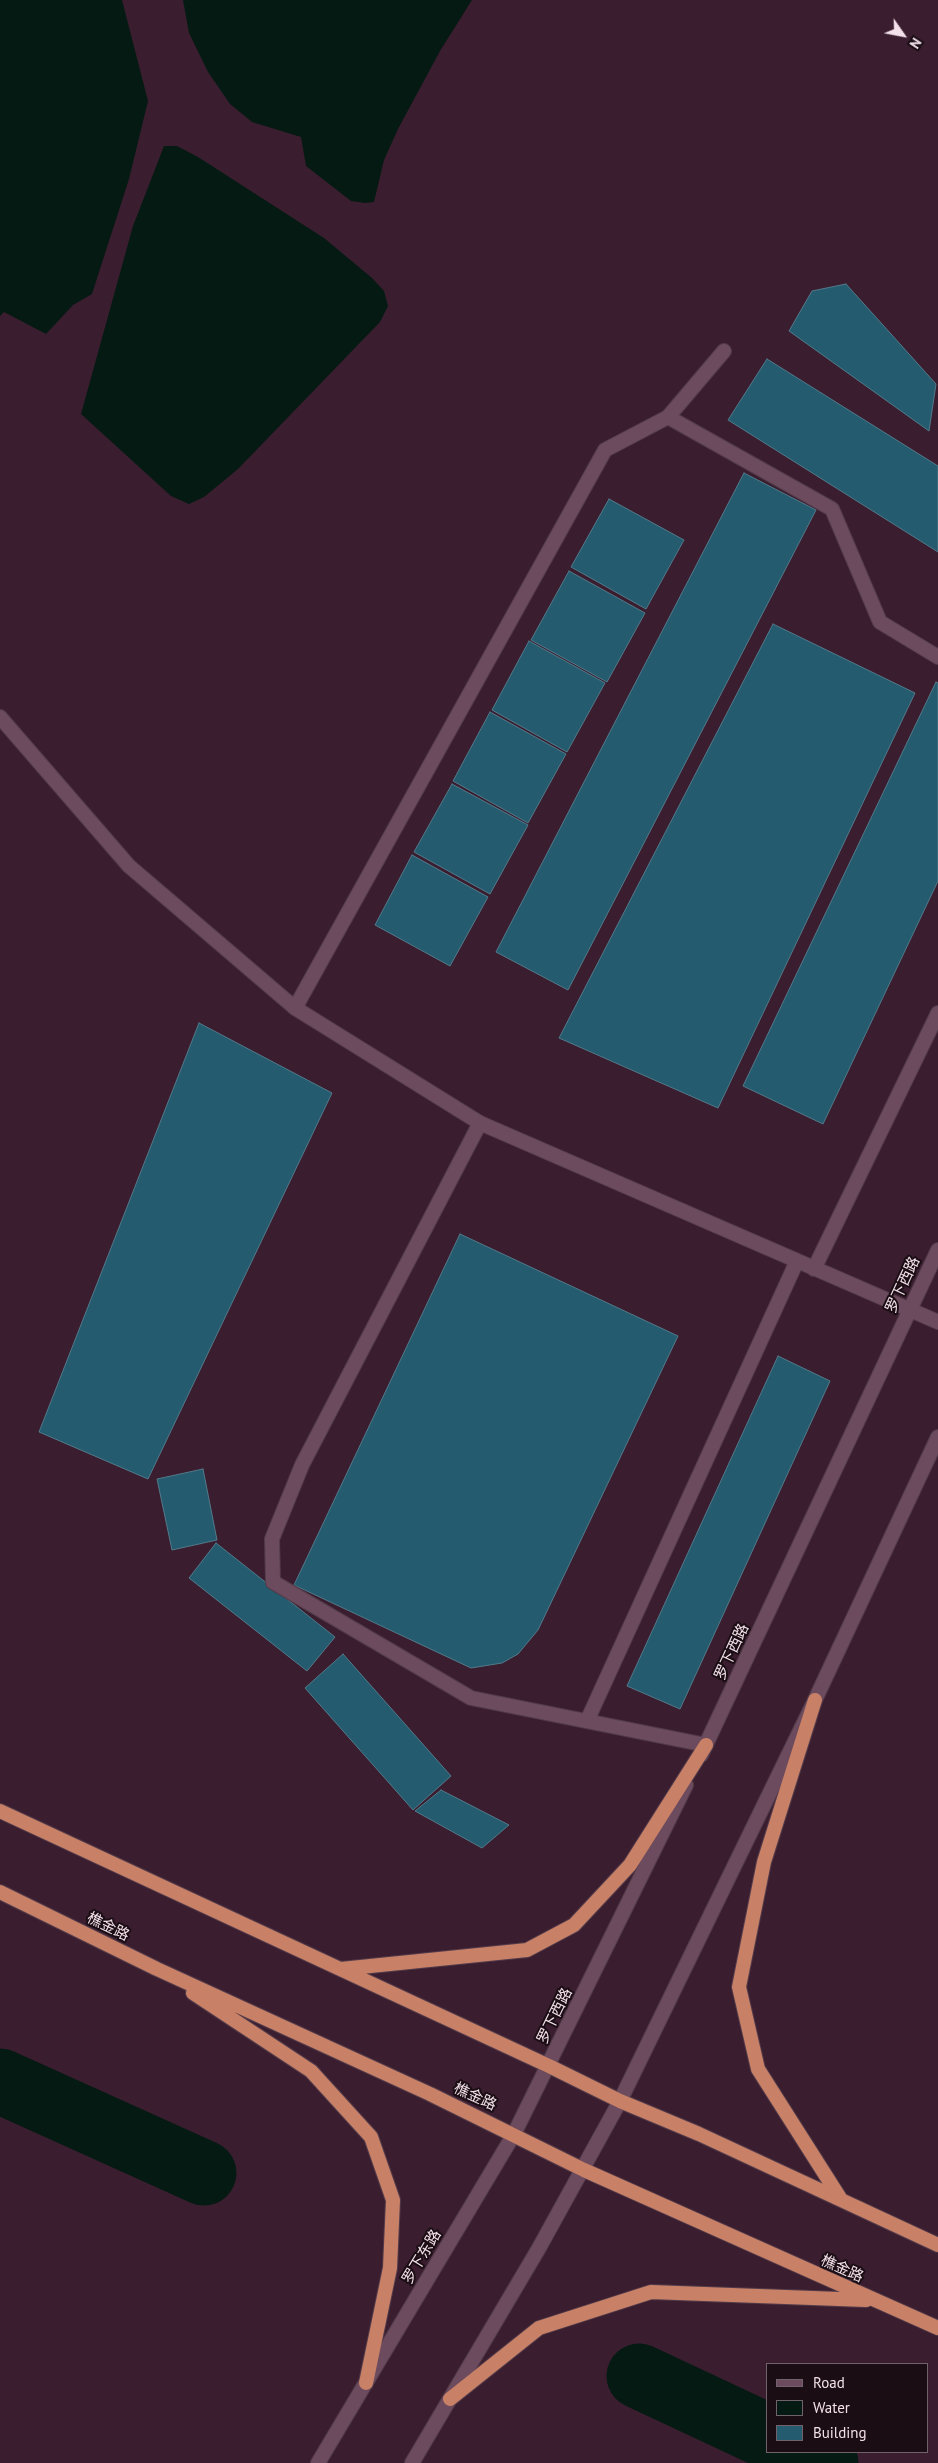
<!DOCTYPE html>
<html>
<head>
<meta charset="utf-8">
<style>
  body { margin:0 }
  #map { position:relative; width:938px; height:2463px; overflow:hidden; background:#3a1e2f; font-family:"PT Sans",sans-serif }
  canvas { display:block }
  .legend { position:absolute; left:766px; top:2363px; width:162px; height:90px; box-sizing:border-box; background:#1a0d14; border:1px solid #71616a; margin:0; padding:6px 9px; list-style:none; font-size:15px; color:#f3e0ea }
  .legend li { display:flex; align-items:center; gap:10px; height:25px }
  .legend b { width:25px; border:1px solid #71616a }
  .north { position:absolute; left:878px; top:10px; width:50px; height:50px; -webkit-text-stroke:4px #1a0d14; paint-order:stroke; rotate:123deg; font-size:14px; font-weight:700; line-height:20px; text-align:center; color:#f3e0ea }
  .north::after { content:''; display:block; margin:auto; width:18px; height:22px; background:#f3e0ea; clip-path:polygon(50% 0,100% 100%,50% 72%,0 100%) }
</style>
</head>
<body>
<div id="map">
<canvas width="938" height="2463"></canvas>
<ul class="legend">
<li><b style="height:6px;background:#6b4b5d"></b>Road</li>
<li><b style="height:14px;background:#051a12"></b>Water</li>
<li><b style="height:14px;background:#245b6f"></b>Building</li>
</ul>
<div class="north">N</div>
</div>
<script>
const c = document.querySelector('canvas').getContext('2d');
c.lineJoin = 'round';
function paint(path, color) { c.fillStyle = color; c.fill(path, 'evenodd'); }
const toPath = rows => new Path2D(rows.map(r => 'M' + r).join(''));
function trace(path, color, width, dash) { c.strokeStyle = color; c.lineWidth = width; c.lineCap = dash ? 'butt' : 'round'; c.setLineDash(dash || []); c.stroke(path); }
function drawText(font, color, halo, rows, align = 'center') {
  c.font = font + ' "PT Sans","Noto Sans SC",sans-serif'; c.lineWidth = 4; c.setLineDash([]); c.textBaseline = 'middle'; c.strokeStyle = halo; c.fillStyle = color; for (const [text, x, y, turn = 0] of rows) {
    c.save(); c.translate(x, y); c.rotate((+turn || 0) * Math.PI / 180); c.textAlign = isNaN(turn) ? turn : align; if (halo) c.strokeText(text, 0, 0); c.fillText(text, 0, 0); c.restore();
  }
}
paint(toPath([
  [0,0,122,0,148,101,129,179,92,294,73,305,46,334,4,312,0,316],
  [183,0,472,0,440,51,398,129,384,160,374,202,365,203,351,201,306,166,301,137,252,122,230,104,208,72,189,33],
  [164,146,177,146,198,157,324,238,372,278,384,291,388,306,380,322,238,469,204,497,189,504,171,496,81,414,133,226]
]), '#051a12');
trace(toPath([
  [0,2081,204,2173],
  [639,2376,767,2436],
  [801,2452,826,2463]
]), '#051a12', 65);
const building = toPath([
  [846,284,936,384,929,431,789,331,812,291,846,284],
  [767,359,938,466,938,552,728,420,767,359],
  [744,473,816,510,568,990,496,952,744,473],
  [609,499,684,540,646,609,571,567,609,499],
  [569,571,645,613,607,682,531,640,569,571],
  [773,624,915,693,718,1108,559,1038,773,624],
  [529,641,605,683,567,752,492,710,529,641],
  [936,682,938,683,938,881,823,1124,743,1086,936,682],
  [490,712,566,754,528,823,453,781,490,712],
  [452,784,528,825,490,894,414,852,452,784],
  [412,855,488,897,450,966,375,925,412,855],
  [199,1023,332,1093,148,1479,39,1432,199,1023],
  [460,1234,678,1336,538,1630,518,1654,502,1663,471,1668,294,1585,460,1234],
  [778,1356,830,1381,680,1709,627,1686,778,1356],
  [203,1469,217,1540,172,1550,157,1479,203,1469],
  [216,1543,335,1637,307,1671,189,1578,216,1543],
  [343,1654,451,1776,413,1810,305,1688,343,1654],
  [441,1790,509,1825,482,1848,415,1811,441,1790]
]);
paint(building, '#245b6f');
trace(building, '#537a8a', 1);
const service = toPath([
  [668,417,832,509,880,622,938,657],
  [295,1008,605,450,668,417,724,351],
  [480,1123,302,1465,272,1539,273,1582,471,1698,706,1745],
  [814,1269,938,1013],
  [587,1721,797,1261]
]);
const minor = toPath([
  [0,717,129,866,295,1008,480,1123,938,1322]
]);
const secondary = toPath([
  [701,1755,938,1250],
  [318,2463,514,2134,686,1785],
  [412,2463,539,2248,620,2101,815,1700,938,1437]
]);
const trunk = toPath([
  [815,1700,764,1862,739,1987,758,2069,840,2198],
  [0,1811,549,2066,620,2101,699,2134,938,2245],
  [0,1892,157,1969,430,2094,584,2170,938,2328],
  [341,1969,527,1950,574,1925,630,1865,706,1745],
  [193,1993,311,2071,371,2137,393,2200,390,2268,366,2383],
  [450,2399,539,2328,651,2292,866,2300]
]);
trace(service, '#533b4a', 16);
trace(minor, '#533b4a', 16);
trace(secondary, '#533b4a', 16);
trace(trunk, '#533b4a', 16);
trace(service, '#6b4b5d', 14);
trace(minor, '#6b4b5d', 14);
trace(secondary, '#6b4b5d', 14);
trace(trunk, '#c88066', 14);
drawText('15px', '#f3e0ea', '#1a0d14', [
  ["罗下西路",903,1285,-65],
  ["罗下西路",732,1652,-65],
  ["樵金路",108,1927,26],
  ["罗下西路",555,2016,-64],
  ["樵金路",475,2097,25],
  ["罗下东路",422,2257,-59],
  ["樵金路",842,2269,24]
]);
</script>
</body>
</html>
